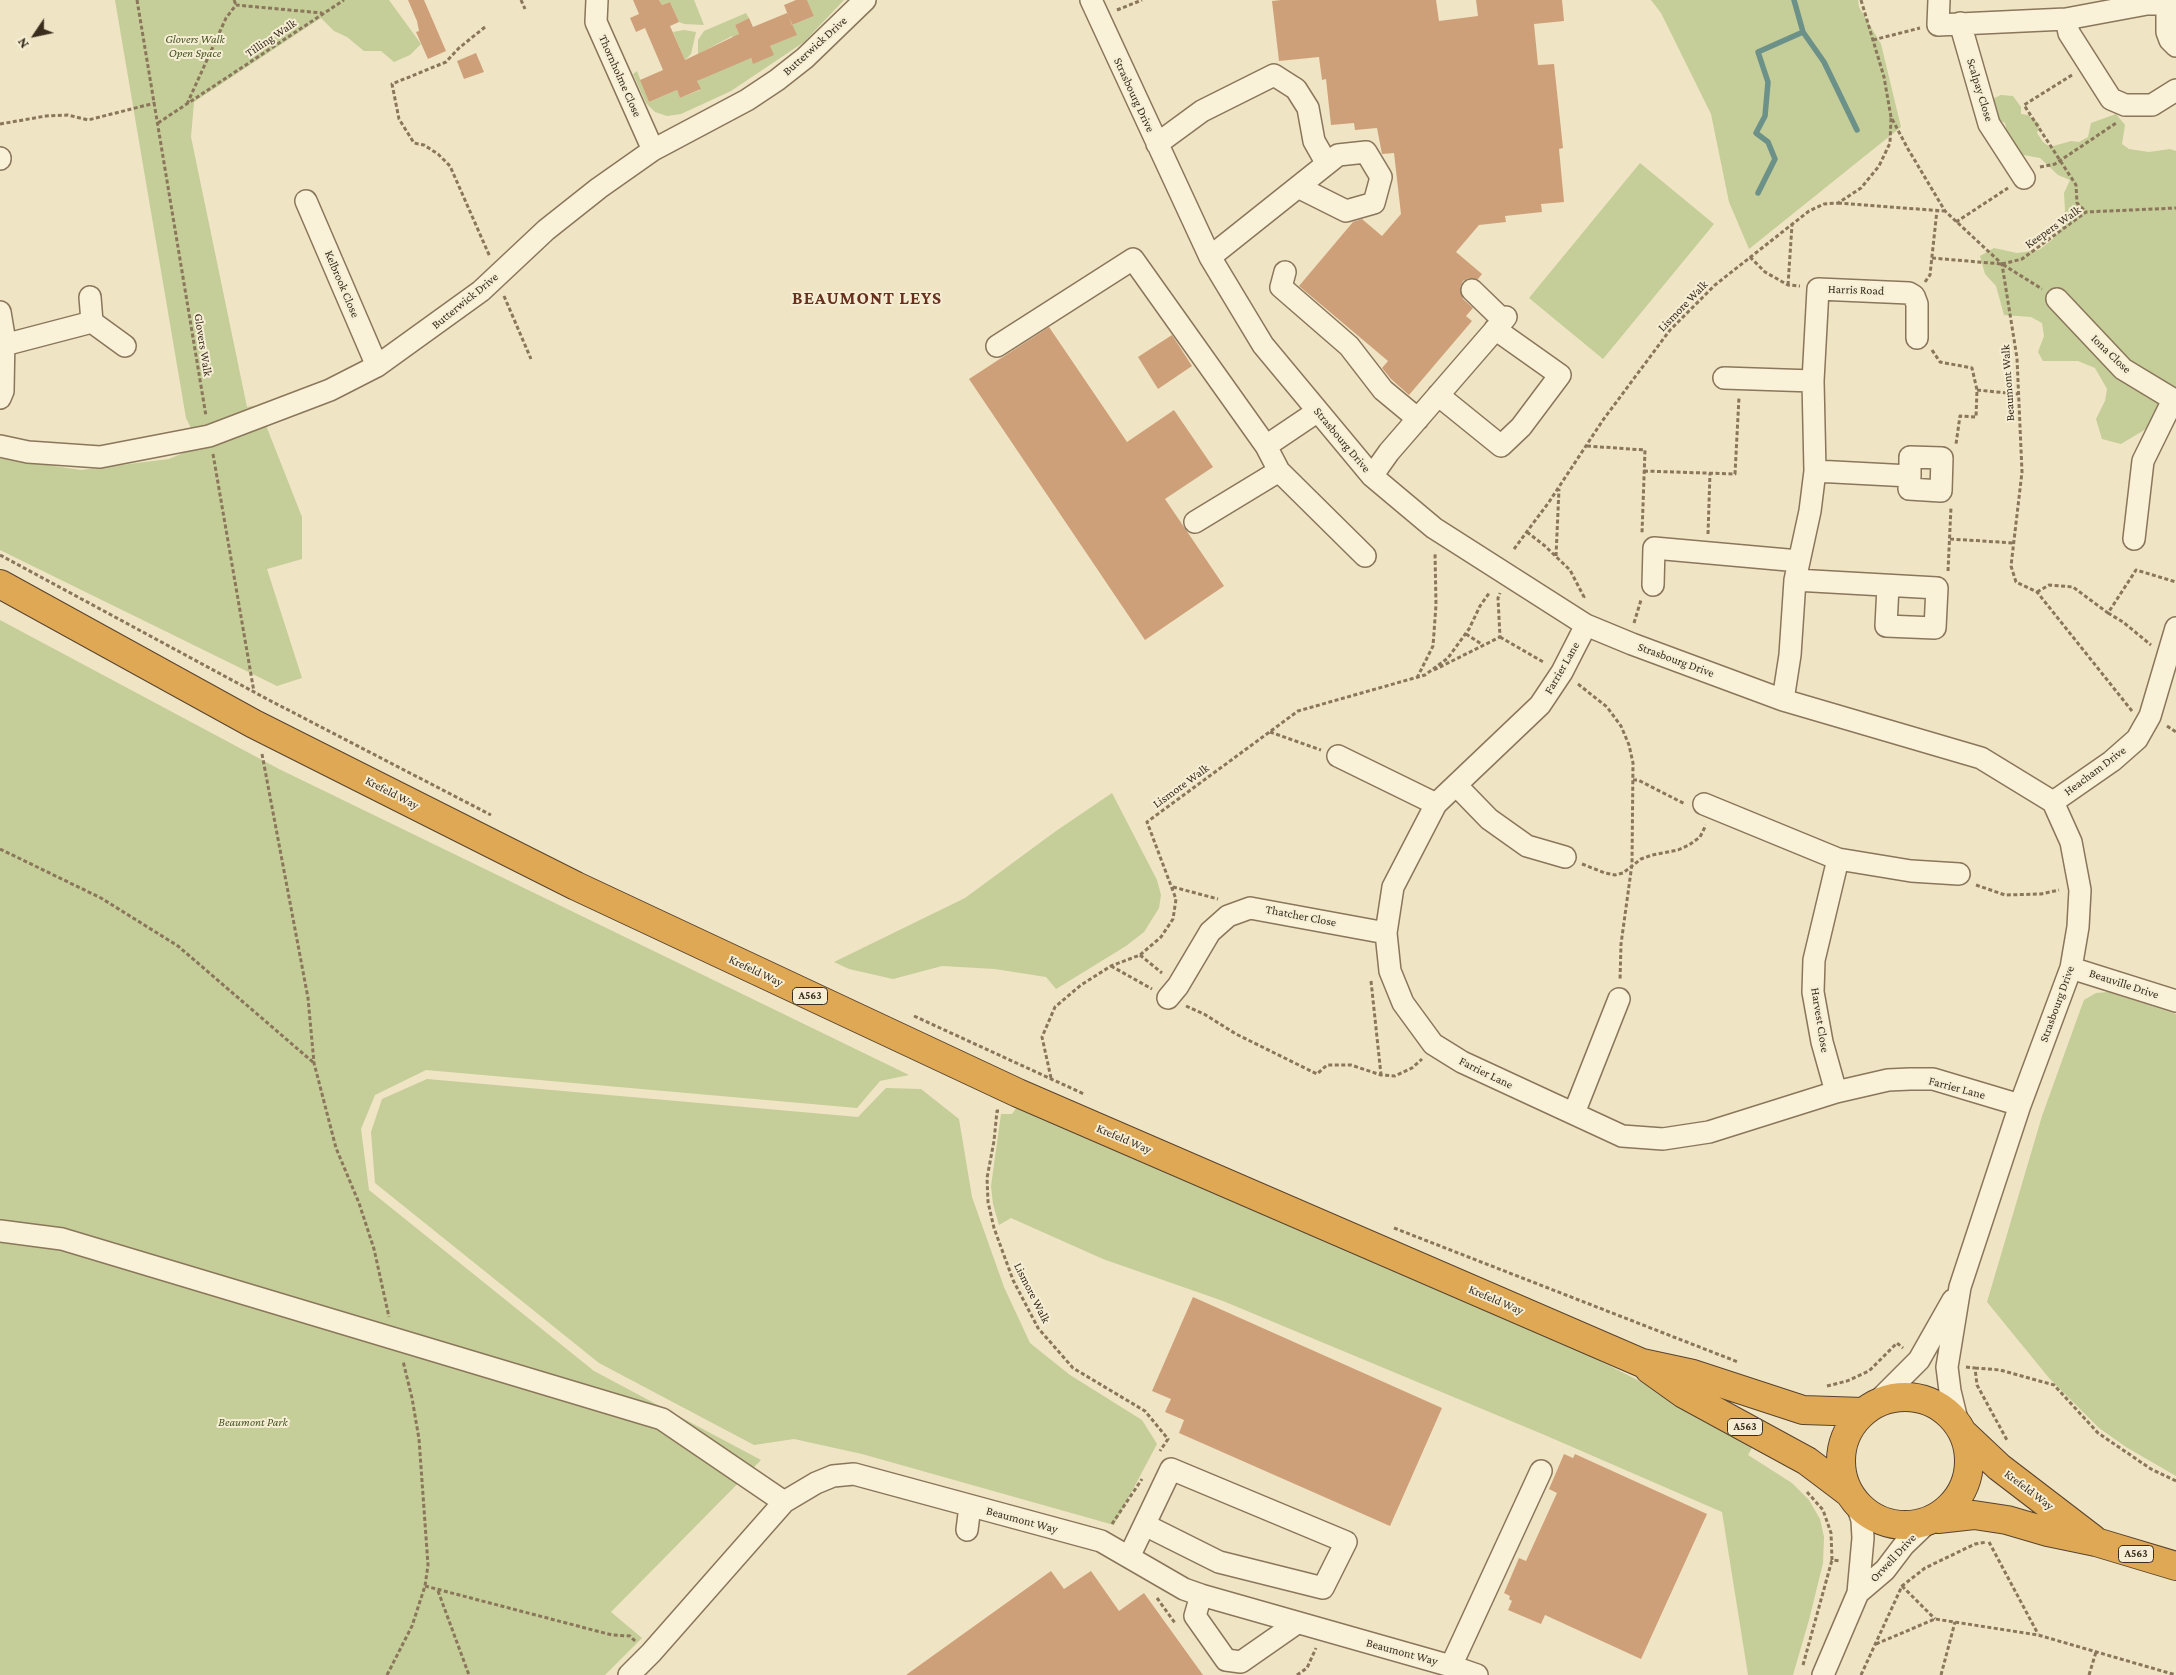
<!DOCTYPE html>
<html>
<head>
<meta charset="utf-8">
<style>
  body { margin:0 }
  #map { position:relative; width:2176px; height:1675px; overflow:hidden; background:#efe4c4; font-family:"Crimson Pro",serif }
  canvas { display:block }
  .north { position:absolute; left:10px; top:10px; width:50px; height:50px; -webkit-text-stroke:4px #f6eed4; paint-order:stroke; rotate:236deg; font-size:14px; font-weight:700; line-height:20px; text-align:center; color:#3a2d1e }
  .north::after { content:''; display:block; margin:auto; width:18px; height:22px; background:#3a2d1e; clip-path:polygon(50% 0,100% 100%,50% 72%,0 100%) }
</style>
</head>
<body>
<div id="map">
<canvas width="2176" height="1675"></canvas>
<div class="north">N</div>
</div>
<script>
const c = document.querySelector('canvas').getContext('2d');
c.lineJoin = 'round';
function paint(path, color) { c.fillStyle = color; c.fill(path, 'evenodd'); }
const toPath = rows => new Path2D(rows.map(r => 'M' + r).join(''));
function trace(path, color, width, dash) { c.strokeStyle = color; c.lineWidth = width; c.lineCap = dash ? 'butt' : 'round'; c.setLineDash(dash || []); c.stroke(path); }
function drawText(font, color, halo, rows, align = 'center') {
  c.font = font + ' "Crimson Pro",serif'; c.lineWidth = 4; c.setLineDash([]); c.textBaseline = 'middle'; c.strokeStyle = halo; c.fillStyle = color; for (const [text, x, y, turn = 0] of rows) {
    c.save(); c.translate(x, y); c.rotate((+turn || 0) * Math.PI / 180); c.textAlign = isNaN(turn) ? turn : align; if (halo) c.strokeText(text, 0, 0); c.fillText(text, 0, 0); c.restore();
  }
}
paint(toPath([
  [115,0,389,0,421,44,410,55,394,62,381,51,364,51,347,37,334,31,321,18,194,102,191,137,247,407,258,405,302,517,302,559,267,569,302,678,277,686,0,550,0,458,81,470,169,459,200,446,186,418],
  [659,0,694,0,704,25,684,24,679,22,670,2,662,5],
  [807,0,844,0,804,42,731,91,681,114,667,116,655,112,646,103,633,74,637,71,649,102,677,90,680,98,700,90,697,81,749,55,753,63,770,46,796,35,792,25,814,16],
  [1651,0,1858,0,1859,7,1881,44,1901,127,1749,249,1729,202,1711,114,1661,13],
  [746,13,749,18,735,25,742,41,736,43,732,36,698,54,698,40,704,31],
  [684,30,696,32,691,54,685,60,673,32],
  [2001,95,2013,96,2021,107,2021,114,2028,115,2040,124,2037,133,2043,142,2050,147,2071,141,2079,142,2088,137,2091,123,2116,114,2125,125,2122,144,2129,149,2149,152,2170,149,2176,151,2176,403,2160,412,2146,429,2121,444,2102,439,2096,419,2105,401,2107,389,2095,368,2078,361,2043,361,2038,352,2044,336,2042,323,2031,317,2004,315,1996,286,1985,274,1980,256,1994,248,2017,253,2039,250,2053,239,2062,228,2065,210,2064,193,2070,180,2058,175,2040,158,2018,154,2009,141,2005,123,1997,119,1992,99],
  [1640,163,1714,224,1603,359,1529,298],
  [0,620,279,769,909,1075,880,1081,857,1108,426,1070,375,1095,361,1129,369,1190,594,1371,761,1460,611,1612,642,1638,605,1675,0,1675],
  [1112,793,1157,880,1161,895,1159,908,1144,932,1126,946,1056,989,1046,977,995,969,942,966,893,979,849,969,834,962,965,898,1056,831],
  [2108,992,2176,1014,2176,1476,2126,1447,2099,1428,2049,1378,1987,1302,2042,1116,2081,1008,2084,1000,2096,993],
  [427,1079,858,1117,886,1088,921,1089,959,1119,972,1197,1004,1287,1030,1343,1070,1375,1142,1420,1157,1444,1114,1525,862,1454,794,1439,754,1445,599,1363,375,1183,371,1132,382,1099],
  [1019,1104,1561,1341,1661,1392,1754,1444,1748,1455,1792,1483,1809,1500,1820,1519,1824,1537,1823,1563,1809,1620,1793,1675,1748,1675,1722,1512,1547,1436,1223,1301,1103,1259,1011,1218,999,1225,993,1204,991,1186,1001,1114,1012,1114]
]), '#c5cd98');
trace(toPath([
  [1794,0,1803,32,1824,62,1857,130],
  [1758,193,1775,159,1768,142,1756,133,1765,116,1768,82,1758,52,1803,32]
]), '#6c9189', 5.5);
paint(toPath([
  [408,0,424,0,446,51,428,59,416,32,419,31,417,21],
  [633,0,659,0,662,5,670,2,679,22,670,26,685,60,739,34,735,25,749,18,753,27,787,13,797,35,770,46,774,55,753,64,751,58,697,81,701,89,680,98,677,90,649,102,640,80,663,70,645,28,636,32,630,18,639,14],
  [796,0,807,0,814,16,792,25,784,5],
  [1281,0,1436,0,1439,21,1478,16,1476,0,1562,0,1564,21,1534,24,1538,65,1554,64,1563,148,1559,149,1564,202,1541,204,1542,212,1505,216,1506,222,1479,225,1456,252,1482,274,1478,279,1469,278,1463,281,1460,287,1463,299,1473,308,1466,316,1472,321,1409,395,1391,379,1382,368,1388,361,1299,286,1353,222,1362,219,1382,236,1401,214,1394,153,1382,154,1377,128,1355,130,1354,123,1331,125,1326,79,1322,80,1319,57,1279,61,1272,1],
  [476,53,484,72,464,79,457,61],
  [1049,327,1127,442,1174,410,1213,467,1165,499,1224,586,1145,640,969,379],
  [1172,335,1192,366,1158,389,1138,357],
  [1193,1297,1442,1408,1390,1526,1179,1433,1184,1420,1165,1412,1171,1399,1152,1391],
  [1564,1454,1573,1458,1575,1454,1707,1514,1641,1659,1545,1615,1541,1624,1508,1610,1512,1601,1509,1599,1510,1596,1504,1593,1519,1558,1526,1561,1557,1493,1549,1489],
  [1051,1571,1064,1589,1091,1571,1119,1611,1144,1593,1203,1675,906,1675]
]), '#cea079');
const minor = toPath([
  [597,0,596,22,653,150],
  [1091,0,1210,257,1263,345,1372,476,1434,528,1586,625,1632,644,1783,700,1981,758,2053,802,2071,842,2080,890,2078,927,2071,968,2020,1105,1960,1287,1947,1367,1950,1391,1958,1424],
  [1939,0,1938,25,2066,19,2147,4,2176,4],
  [2167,4,2167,32,2170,40,2176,46],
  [2066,19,2069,33,2111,99,2125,105,2152,105,2176,90],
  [1960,23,1989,124,2024,178],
  [1157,144,1202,111,1274,75,1296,89,1308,108,1314,141,1327,164],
  [0,159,0,158],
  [306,201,377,366],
  [1210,257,1338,155,1366,152,1381,177,1374,203,1346,211,1298,187],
  [1285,272,1281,287,1349,346,1383,390,1418,419],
  [1472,290,1503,320],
  [2057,299,2123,369,2176,401],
  [0,312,4,336,3,391,0,398],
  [92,322,125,346],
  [4,345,92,322,90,297],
  [997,346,1133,259,1266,446],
  [1724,378,1813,381],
  [1438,395,1501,446,1521,427,1560,375,1495,329],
  [0,446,28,452,100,457,209,436,330,390,377,366,481,291,546,230,599,188,653,150,747,100,777,80,805,58,865,0],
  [1279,471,1365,556],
  [1815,471,1910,476,1910,457,1942,458,1941,491,1909,489,1910,476],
  [1372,476,1389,452,1506,317],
  [1195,522,1279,471,1266,446,1318,411],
  [2134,539,2143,461,2173,400],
  [1795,580,1937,588,1935,628,1886,626,1888,586],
  [1653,585,1654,548,1799,561],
  [1586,625,1562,672,1540,705,1436,804,1393,887,1386,933,1390,971,1403,1003,1433,1044,1462,1062,1622,1136,1663,1139,1709,1132,1836,1092,1888,1080,1910,1079,1933,1079,2020,1105],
  [1783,700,1790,655,1795,580,1810,511,1815,471,1813,381,1818,289,1909,293,1914,296,1917,304,1917,338],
  [1338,756,1436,804],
  [1456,785,1489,819,1527,846,1565,857],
  [2053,802,2112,761,2137,739,2150,716,2176,628],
  [1704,804,1838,859,1814,960,1813,992,1822,1042,1836,1092],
  [1838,859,1911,871,1959,874],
  [2071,968,2176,1001],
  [1168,998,1178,986,1210,932,1228,916,1250,908,1386,933],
  [1574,1113,1619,999],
  [0,1231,62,1239,662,1419,784,1502],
  [1876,1403,1919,1360,1953,1300],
  [967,1530,970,1506],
  [1129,1557,1171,1469,1346,1542,1323,1588,1219,1562,1145,1525],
  [1858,1593,1885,1570,1904,1545,1928,1522],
  [1201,1595,1195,1616,1226,1660,1241,1662,1297,1623],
  [1451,1666,1541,1471],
  [629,1675,651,1653,784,1502,816,1483,833,1476,854,1474,1101,1541,1184,1589,1201,1595,1451,1666,1477,1675],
  [1823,1675,1858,1593,1863,1538,1862,1520,1856,1502]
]);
const highway = toPath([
  [0,584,254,724,576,886,1018,1093,1642,1363,1693,1374,1803,1410,1863,1412],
  [1649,1369,1684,1394,1807,1461,1848,1492],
  '1841 1461a64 64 0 1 1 128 0a64 64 0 1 1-128 0Z',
  [1964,1434,1999,1467,2093,1539],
  [1938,1519,1974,1515,2007,1520,2048,1532,2096,1542,2176,1566]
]);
trace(minor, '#8a765a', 24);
trace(highway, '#58432e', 30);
trace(toPath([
  [137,0,206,416],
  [234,0,236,5],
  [521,0,525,9],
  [1861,0,1884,77,1891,117,1908,149,1945,211,2002,264,2017,358,2022,472,2011,566,2016,582,2037,592,2132,711],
  [1117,10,1142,0],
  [485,27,459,48,446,62,392,84,399,119,414,143,424,145,438,154,450,166,490,257],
  [1873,40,1920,28],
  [2072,75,2024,105,2076,185,2077,203,2086,212],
  [187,104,226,18,236,5,322,13],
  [158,123,344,0],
  [0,124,46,116,68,115,88,120,155,103],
  [2040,167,2055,164,2116,123],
  [1838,203,1944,211],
  [1956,222,2008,188],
  [1750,257,1765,272,1788,285,1800,286],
  [1932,258,2002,264,2042,289],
  [2002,264,2022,259,2086,212,2176,208],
  [1925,282,1930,275,1937,210],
  [1788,285,1792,225],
  [504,296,531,359],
  [1932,350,1940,362,1972,368,1977,390,1976,417,1960,416,1956,444],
  [1977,390,2018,394],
  [1587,446,1645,450,1642,533],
  [213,454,254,692],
  [1644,471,1735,474,1739,397],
  [1527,532,1545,546,1570,570,1584,597,1583,599],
  [1708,534,1710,473],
  [1950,539,2014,543],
  [1514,549,1549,502,1603,420,1670,330,1715,285,1809,211,1824,204,1838,203,1861,188,1879,166,1890,143,1891,118],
  [0,555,267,699,491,815],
  [1556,556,1559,489],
  [1948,571,1951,507],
  [2037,592,2049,585,2073,587,2108,613,2136,570,2176,582],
  [2108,613,2123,622,2151,645],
  [1634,623,1641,600],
  [1466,634,1483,645],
  [1500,637,1545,663],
  [1434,670,1500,637,1498,598,1500,593],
  [1417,678,1433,646,1436,605,1435,553],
  [1578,684,1607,707,1621,726,1629,745,1633,763,1632,864,1621,944,1620,981],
  [2167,726,2176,732],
  [1270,732,1321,750],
  [262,754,308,998,314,1063,336,1148,359,1203,374,1249,389,1317],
  [1633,780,1638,780,1685,804],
  [0,849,101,898,178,946,314,1063],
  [1582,864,1605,873,1615,875,1623,873,1641,859,1652,855,1678,850,1689,845,1700,837,1706,825],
  [1976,885,2005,895,2041,894,2059,890],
  [1173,887,1218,899],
  [1140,955,1162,973],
  [1111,966,1152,989],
  [1371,981,1381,1075],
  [1186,1006,1204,1014,1236,1034,1317,1074,1327,1065,1351,1065,1381,1075,1395,1076,1412,1068,1422,1059],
  [914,1016,1084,1094],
  [1051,1078,1042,1037,1055,1007,1081,985,1111,966,1140,955,1161,937,1173,919,1176,899,1147,822,1298,711,1425,675,1448,658,1469,629,1480,606,1490,592],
  [999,1111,997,1111,994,1141,987,1178,988,1202,994,1228,1013,1280,1038,1328,1073,1368,1145,1411,1168,1439,1160,1451],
  [1394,1228,1738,1362],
  [1966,1367,1975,1368,1977,1385,2008,1442],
  [1975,1368,2000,1370,2054,1385,2098,1433,2151,1469,2176,1481],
  [1827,1386,1847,1381,1869,1371,1897,1343,1903,1348],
  [1807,1492,1823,1510,1831,1533,1832,1560,1841,1561],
  [1112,1524,1142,1479],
  [1989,1542,2038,1634],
  [425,1586,612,1635,630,1636,636,1642],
  [1902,1586,1935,1619],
  [438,1591,469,1675],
  [1157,1598,1175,1623],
  [1876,1644,1935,1619,2038,1635,2176,1675],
  [1803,1665,1832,1560],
  [387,1675,412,1626,425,1586,428,1565,419,1439,412,1398,403,1361],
  [1297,1675,1307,1668,1316,1648],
  [1861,1675,1902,1586,1925,1568,1975,1544,1987,1542],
  [1941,1675,1955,1622],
  [2089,1675,2096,1652]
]), '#8a765a', 3, [4, 2.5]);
trace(minor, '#f9f1d8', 21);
trace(highway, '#dfa854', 28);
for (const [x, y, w] of [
  [810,996,35],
  [1745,1427,35],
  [2136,1554,35]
]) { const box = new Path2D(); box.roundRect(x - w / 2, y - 8.5, w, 17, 4); c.fillStyle = '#f6eed4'; c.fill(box); trace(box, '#3a2d1e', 1); }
drawText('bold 11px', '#3a2d1e', null, [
  ["A563",810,996],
  ["A563",1745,1427],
  ["A563",2136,1554]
]);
drawText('12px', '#3a2d1e', '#f6eed4', [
  ["Tilling Walk",271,38,-34],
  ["Butterwick Drive",815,46,-42],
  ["Thornholme Close",620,76,66],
  ["Scalpay Close",1980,90,73],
  ["Strasbourg Drive",1134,95,65],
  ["Keepers Walk",2053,227,-35],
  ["Kelbrook Close",342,284,67],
  ["Harris Road",1856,290,2],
  ["Butterwick Drive",465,301,-39],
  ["Lismore Walk",1683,306,-46],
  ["Glovers Walk",203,345,81],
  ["Iona Close",2111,354,44],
  ["Beaumont Walk",2008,383,-94],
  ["Strasbourg Drive",1342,440,50],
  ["Strasbourg Drive",1676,660,20],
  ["Farrier Lane",1562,668,-60],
  ["Heacham Drive",2095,771,-37],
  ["Lismore Walk",1181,786,-36],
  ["Krefeld Way",392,793,27],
  ["Thatcher Close",1301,916,11],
  ["Krefeld Way",756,971,25],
  ["Beauville Drive",2124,984,18],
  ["Strasbourg Drive",2057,1004,-70],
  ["Harvest Close",1820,1020,81],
  ["Farrier Lane",1486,1073,26],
  ["Farrier Lane",1957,1088,15],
  ["Krefeld Way",1124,1139,23],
  ["Lismore Walk",1032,1293,63],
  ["Krefeld Way",1496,1300,23],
  ["Krefeld Way",2029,1490,37],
  ["Beaumont Way",1022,1520,15],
  ["Orwell Drive",1893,1558,-47],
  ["Beaumont Way",1402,1652,15]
]);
drawText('italic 12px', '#485725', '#f6eed4', [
  ["Glovers Walk",195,39],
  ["Open Space",195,53],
  ["Beaumont Park",253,1422]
]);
c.letterSpacing = '1px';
drawText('bold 18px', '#67301d', '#f6eed4', [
  ["BEAUMONT LEYS",867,298]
]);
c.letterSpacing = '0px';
</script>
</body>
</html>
